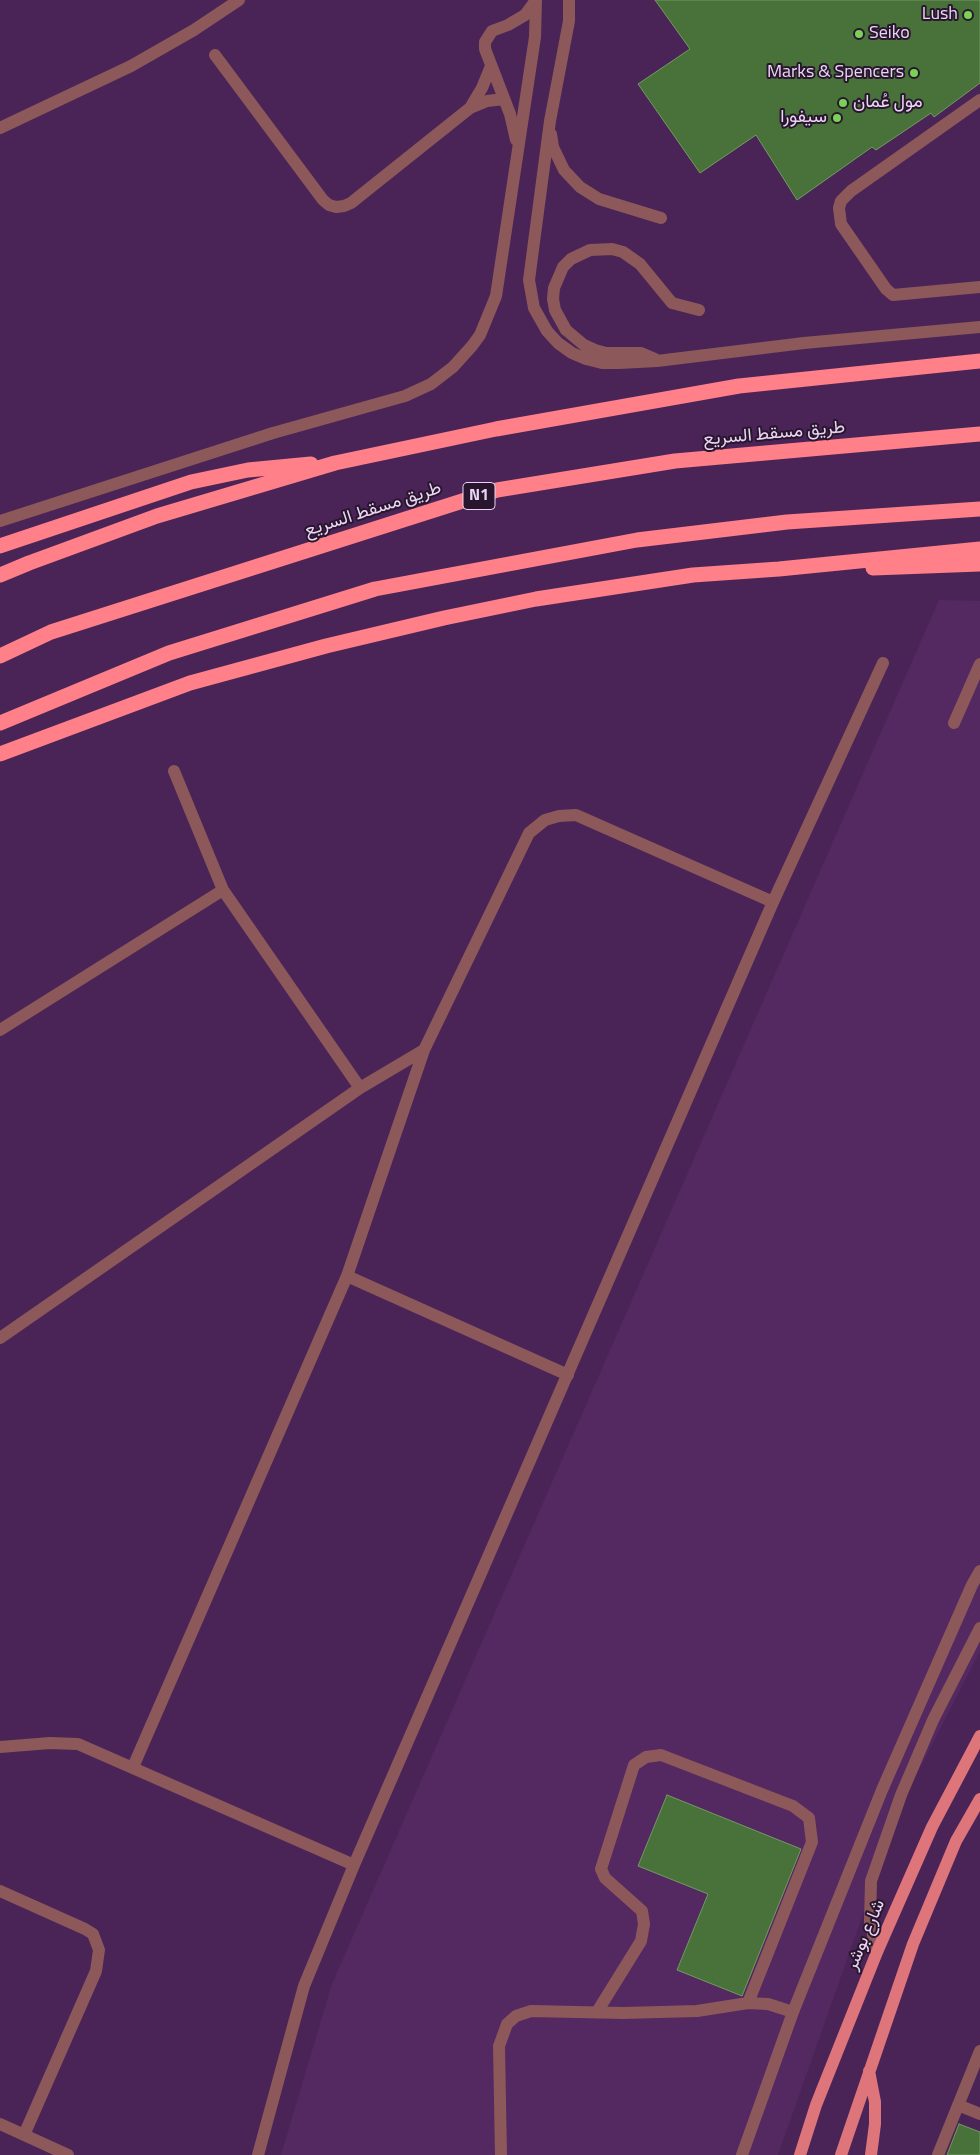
<!DOCTYPE html>
<html>
<head>
<meta charset="utf-8">
<style>
  body { margin:0 }
  canvas { display:block; background:#4a2456 }
</style>
</head>
<body>
<canvas width="980" height="2155"></canvas>
<script>
const c = document.querySelector('canvas').getContext('2d');
c.lineJoin = 'round';
function paint(path, color) { c.fillStyle = color; c.fill(path, 'evenodd'); }
const toPath = rows => new Path2D(rows.map(r => 'M' + r).join(''));
function trace(path, color, width, dash) { c.strokeStyle = color; c.lineWidth = width; c.lineCap = dash ? 'butt' : 'round'; c.setLineDash(dash || []); c.stroke(path); }
function drawText(font, color, halo, rows, align = 'center') {
  c.font = font + ' "Titillium Web",Vazirmatn,sans-serif'; c.lineWidth = 4; c.setLineDash([]); c.textBaseline = 'middle'; c.strokeStyle = halo; c.fillStyle = color; for (const [text, x, y, turn = 0] of rows) {
    c.save(); c.translate(x, y); c.rotate((+turn || 0) * Math.PI / 180); c.textAlign = isNaN(turn) ? turn : align; if (halo) c.strokeText(text, 0, 0); c.fillText(text, 0, 0); c.restore();
  }
}
paint(toPath([
  [939,600,980,601,980,1651,903,1801,778,2155,281,2155,332,1984]
]), '#542861');
const building = toPath([
  [655,0,980,0,980,83,934,117,931,113,876,150,872,147,797,200,756,135,700,173,638,84,690,49,655,0],
  [667,1795,801,1849,742,1996,677,1970,708,1894,638,1866,667,1795],
  [959,2124,980,2132,980,2155,947,2155,959,2124]
]);
paint(building, '#49713a');
trace(building, '#719b61', 1);
trace(toPath([
  [569,0,569,21,550,121,529,280,534,308,547,331,558,343,572,353,586,359,602,363,619,363,657,361,804,343,980,327],
  [215,55,323,200,329,205,336,207,344,206,351,203,470,108,487,101,504,99],
  [980,100,851,191,841,201,839,208,841,224,886,289,893,295,980,287],
  [470,108,482,88,491,66],
  [0,128,131,66,194,30,239,0],
  [551,134,553,147,564,170,580,187,599,199,661,218],
  [516,140,510,114,485,49,485,42,492,31,508,25,525,15,536,0],
  [655,359,641,353,606,353,595,350,584,345,566,330,555,310,553,299,554,288,563,267,571,259,590,250,612,249,623,252,640,264,672,303,699,310],
  [0,521,273,433,405,396,431,384,453,367,472,346,480,335,496,296,535,37,536,0],
  [954,723,980,664],
  [174,771,223,890,360,1088,424,1050],
  [0,1030,223,890],
  [347,1276,424,1050,529,833,545,820,559,816,576,815,773,902],
  [0,1338,360,1088],
  [0,1747,50,1743,78,1744,354,1865],
  [133,1767,347,1276,568,1375],
  [0,1891,85,1929,93,1934,99,1950,96,1971,24,2135],
  [877,1952,870,1922,871,1881,901,1795,933,1720,980,1628],
  [597,2012,641,1941,644,1924,642,1911,605,1878,601,1869,634,1765,646,1757,661,1755,793,1806,809,1818,812,1842,748,2003],
  [958,2105,980,2114],
  [0,2124,68,2155],
  [258,2155,304,1986,354,1865,773,902,883,663],
  [501,2155,499,2046,507,2024,516,2016,531,2011,623,2013,697,2011,748,2003,768,2004,793,2012],
  [742,2155,793,2012,882,1790,972,1585,980,1571],
  [938,2155,980,2051]
]), '#8c585a', 12);
trace(toPath([
  [869,2071,875,2102,875,2124,871,2155],
  [800,2155,816,2105,877,1952,932,1827,980,1736],
  [841,2155,913,1944,956,1841,980,1799]
]), '#de757b', 12);
trace(toPath([
  [0,546,191,482,248,470,311,464],
  [873,568,980,564],
  [0,575,29,563,157,516,335,463,496,429,739,386,980,361],
  [0,656,51,632,497,490,675,461,980,434],
  [0,723,169,653,375,589,637,540,787,522,980,509],
  [0,754,190,683,326,646,444,618,536,599,693,575,779,569,980,549]
]), '#ff8088', 15);
for (const [x, y, r, color] of [
  [968,15,5,"#7ad156"],
  [859,34,5,"#7ad156"],
  [914,73,5,"#7ad156"],
  [843,103,5,"#7ad156"],
  [837,118,5,"#7ad156"]
]) { const dot = new Path2D(); dot.arc(x, y, r, 0, 2 * Math.PI); c.fillStyle = color; c.fill(dot); trace(dot, '#27162d', 2); }
for (const [x, y, w] of [
  [479,496,32]
]) { const box = new Path2D(); box.roundRect(x - w / 2, y - 13.5, w, 27, 4); c.fillStyle = '#27162d'; c.fill(box); trace(box, '#ecd5f4', 1); }
drawText('bold 16px', '#ecd5f4', null, [
  ["N1",479,496]
]);
drawText('18px', '#ecd5f4', '#27162d', [
  ["Lush",958,15],
  ["Seiko",869,34,"left"],
  ["Marks & Spencers",904,73],
  ["مول عُمان",853,103,"left"],
  ["سيفورا",827,118]
], 'right');
drawText('18px', '#ecd5f4', '#27162d', [
  ["طريق مسقط السريع",774,434,-5],
  ["طريق مسقط السريع",373,510,-18],
  ["شارع بوشر",866,1935,-67]
]);
</script>
</body>
</html>
